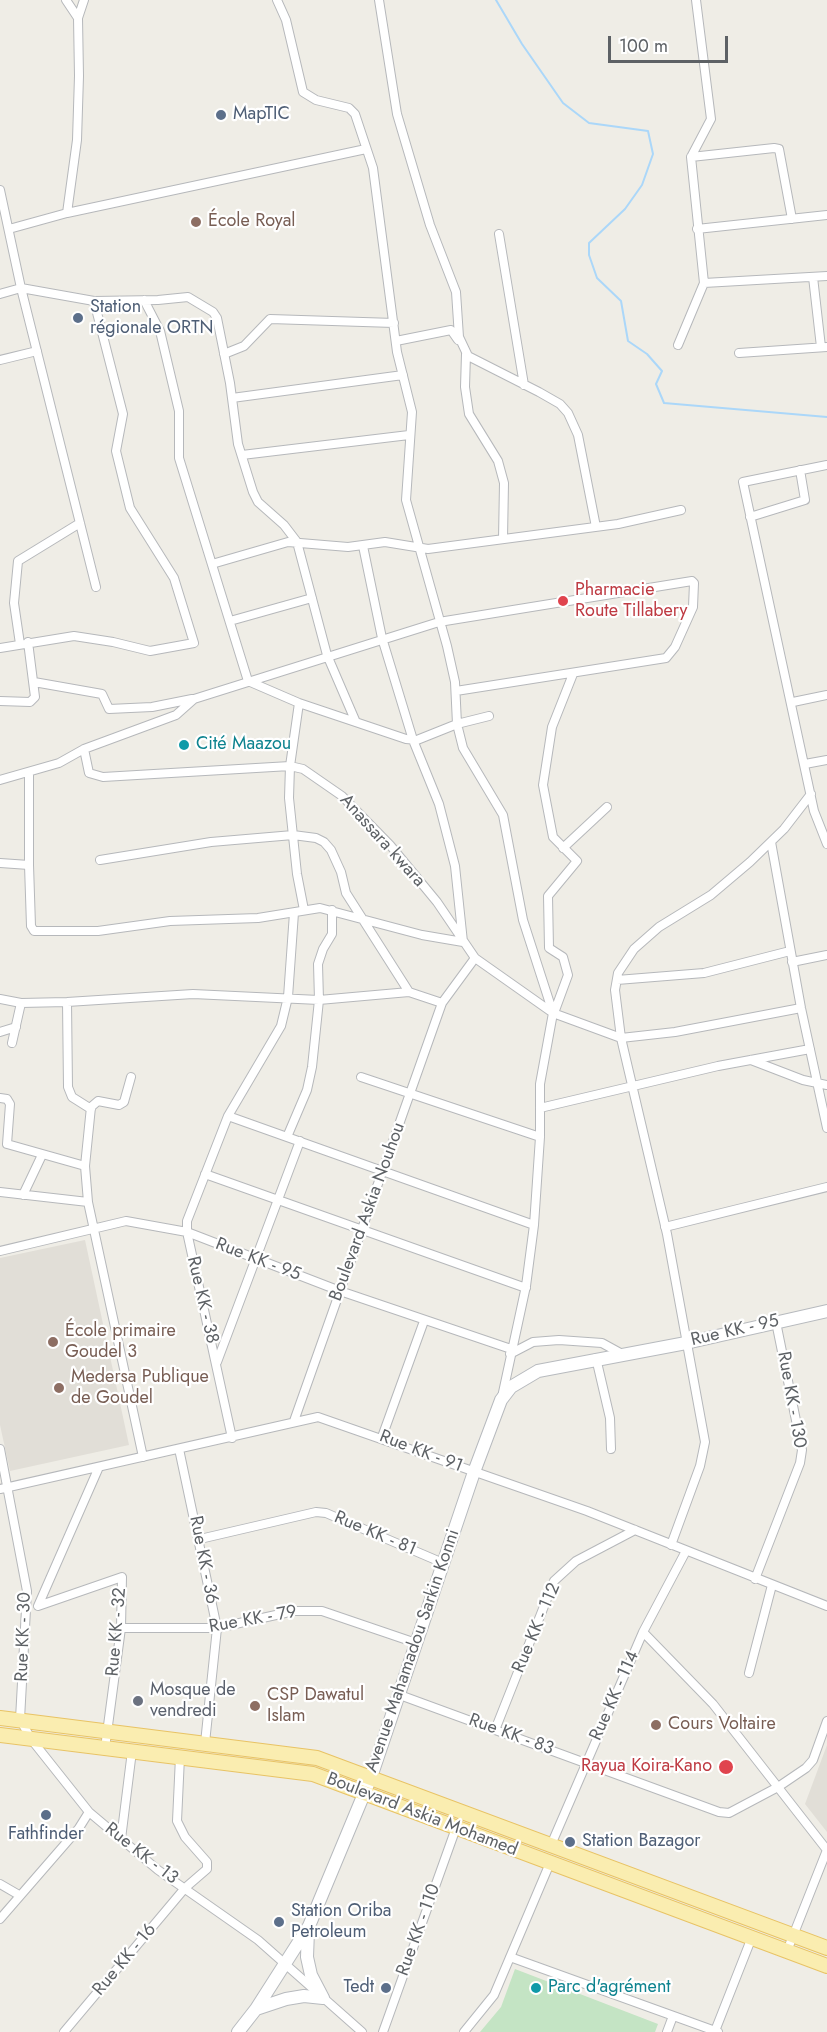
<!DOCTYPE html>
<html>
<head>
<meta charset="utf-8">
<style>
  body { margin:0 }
  #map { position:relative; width:827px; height:2032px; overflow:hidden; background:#efede6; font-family:Jost,sans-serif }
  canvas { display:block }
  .scale { position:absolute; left:608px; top:36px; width:120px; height:27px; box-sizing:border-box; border:3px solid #5d6165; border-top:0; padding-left:8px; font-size:18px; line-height:21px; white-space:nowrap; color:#5d6165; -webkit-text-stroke:4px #fff; paint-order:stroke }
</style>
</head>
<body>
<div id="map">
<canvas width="827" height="2032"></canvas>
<div class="scale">100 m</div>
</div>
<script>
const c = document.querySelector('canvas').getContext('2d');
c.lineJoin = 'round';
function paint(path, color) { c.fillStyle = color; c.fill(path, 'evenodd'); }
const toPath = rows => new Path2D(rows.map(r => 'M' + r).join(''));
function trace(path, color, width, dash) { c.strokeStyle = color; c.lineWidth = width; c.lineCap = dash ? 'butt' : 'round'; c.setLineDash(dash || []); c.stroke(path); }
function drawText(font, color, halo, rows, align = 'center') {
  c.font = font + ' Jost,sans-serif'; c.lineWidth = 4.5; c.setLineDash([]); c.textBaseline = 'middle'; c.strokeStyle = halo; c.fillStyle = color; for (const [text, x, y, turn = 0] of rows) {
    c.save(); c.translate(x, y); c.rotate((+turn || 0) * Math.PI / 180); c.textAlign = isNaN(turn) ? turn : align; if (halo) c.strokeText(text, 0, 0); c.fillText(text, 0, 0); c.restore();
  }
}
paint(toPath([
  [85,1240,129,1445,10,1471,0,1425,0,1258],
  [827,1745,827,1832,805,1804]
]), '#e1ded7');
paint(toPath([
  [515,1969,658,2024,655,2032,480,2032,501,2007]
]), '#c4e4c4');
trace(toPath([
  [496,0,522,44,563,103,589,123,648,131,653,154,642,185,625,209,589,243,589,255,597,278,621,301,628,341,647,354,662,371,656,384,664,403,827,417]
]), '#abd7f9', 2);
const street = toPath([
  [66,0,78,18,79,76,77,140,67,213],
  [277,0,286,20,303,92,316,100,349,108,355,114,373,168,397,352,412,412,406,500,447,646,455,682,457,724,463,748,503,815,523,920,553,1013],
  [379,0,397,114,430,225,456,292,459,337,468,356,539,392,560,404,568,413,578,435,596,527],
  [78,18,84,0],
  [691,157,774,148,779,149,792,219],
  [0,190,21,288,96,587],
  [9,229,67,213,366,149],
  [697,229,827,215],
  [499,234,524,385],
  [813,277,821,347],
  [704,283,827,276],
  [0,294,21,288,94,301,158,300,188,297,213,312,217,318,230,383,238,444,253,492,258,502,284,525,297,542,327,655,355,720],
  [144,300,160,331,179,411,179,458,248,681],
  [396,341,451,330,458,340],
  [678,345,704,283,691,157,711,119,696,0],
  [739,353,827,347],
  [224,354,244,346,270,319,394,323],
  [466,354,465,387,469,414,498,461,504,483,503,539],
  [0,360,37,351],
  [232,398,403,375],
  [242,455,409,435],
  [827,465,743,482,814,811,827,844],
  [750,517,805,500,800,470],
  [212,564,288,542,348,547,385,542,428,549,618,524,681,510],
  [230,621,312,598],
  [20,644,14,603,18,561,80,523],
  [0,648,74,636,113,642,150,651,194,643,174,578,130,508,116,451,123,414,94,301],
  [248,681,299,703,406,739,417,740,457,724,489,716],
  [34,682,102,694,109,709,152,707,192,699],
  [0,701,30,702,35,697,28,642],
  [793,702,827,695],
  [299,703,290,766,289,798,297,874,304,910],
  [84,749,89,773,103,777,290,766,303,769,342,796,390,845,437,902,475,958],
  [805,764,827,760],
  [29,772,29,865,31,926,34,931,98,931,170,921,258,918,320,908,422,935,463,942,455,866,439,804,413,740,382,638,363,546],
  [0,780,59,763,84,749,176,715,194,699,439,622,692,581,694,583,693,607,675,647,666,658,456,691],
  [771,842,801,1008,827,1128],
  [563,848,607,807],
  [100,860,211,842,293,835,316,838,324,842,331,850,341,872,346,893,409,992],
  [0,863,29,865],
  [792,962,827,955],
  [617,980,704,973,790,951],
  [0,999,21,1003,67,1002,193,994,319,1000,409,992,442,1003],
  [67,1002,68,1087,72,1097,91,1109],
  [801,1008,675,1032,621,1038,615,990,618,973,634,949,659,927,711,895,750,862,784,829,811,794],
  [553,1013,621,1038,667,1234,705,1442,700,1466,671,1545],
  [554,1013,568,975,563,957,549,948,548,896,577,861,553,837,543,785,552,727,573,674],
  [0,1032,16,1027],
  [12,1043,21,1003],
  [751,1060,803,1080,827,1085],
  [131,1077,124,1102,119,1105,98,1101,91,1107,85,1166,88,1202,143,1457],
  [361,1077,540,1137],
  [0,1098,7,1099,10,1104,7,1144,85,1166],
  [540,1108,718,1066,810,1049],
  [228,1116,534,1225],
  [287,1137,307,1090,312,1067,319,1000,318,964,323,949,332,934,332,910],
  [205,1174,526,1288],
  [0,1192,88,1202],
  [23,1195,42,1155],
  [665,1227,827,1187],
  [0,1251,126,1221,187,1232,340,1291,511,1349],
  [510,1354,533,1342,559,1340,602,1343,622,1354],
  [596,1358,610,1418,611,1449],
  [217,1362,300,1141],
  [294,1421,442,1003,475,958,553,1013,540,1084,540,1137,534,1225,526,1286,502,1397],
  [382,1437,424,1321],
  [232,1438,187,1232,187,1221,228,1116,281,1026,288,997,294,913],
  [0,1449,27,1591,20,1719,31,1739,89,1812,158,1870,258,1940,362,2032],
  [179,1449,217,1628,205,1743],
  [99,1467,38,1606,122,1577,121,1628,105,1748],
  [0,1489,318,1417,587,1511,827,1606],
  [200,1539,316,1512,326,1513,443,1563],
  [755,1579,800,1463,802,1450,776,1322],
  [121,1628,217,1628,294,1611,322,1611,416,1643],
  [643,1632,713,1704,827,1850],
  [749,1673,772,1585],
  [397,1694,719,1812,729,1813,778,1787,806,1768,813,1760,827,1721],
  [495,1730,554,1581,576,1561,635,1530],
  [121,1839,132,1751],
  [551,1845,643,1632,686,1551],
  [0,1884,19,1895],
  [0,1919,79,1828,89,1812],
  [787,1951,827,1850],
  [510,1957,718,2032],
  [715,2031,752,1937],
  [64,2032,185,1888,207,1869,207,1862,185,1837,177,1821,180,1757],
  [383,2032,456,1828],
  [464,2032,494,1995,550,1863],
  [667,2032,673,2016]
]);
const secondary = toPath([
  [308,1931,307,1957,311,1975,323,1998],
  [256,2009,286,1999,304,1996,323,1998],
  [238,2032,256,2009,309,1926,371,1777,474,1472,501,1400,511,1387,538,1371,686,1343,827,1311]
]);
const primary = toPath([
  [0,1718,317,1758,827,1948],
  [0,1735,313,1774,827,1966]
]);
trace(street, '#b6b8bb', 10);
trace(secondary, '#b7babe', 14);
trace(primary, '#e8c365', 16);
trace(street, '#fff', 8);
trace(secondary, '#fff', 12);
trace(primary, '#faedb0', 14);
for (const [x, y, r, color] of [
  [221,115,6,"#5c6f8a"],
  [196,222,6,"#8d6e63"],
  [78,318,6,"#5c6f8a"],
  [563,601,6,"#e0444e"],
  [184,745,6,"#0f9aa8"],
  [53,1342,6,"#8d6e63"],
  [59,1388,6,"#8d6e63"],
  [138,1701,6,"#6b7280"],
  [255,1706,6,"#8d6e63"],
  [656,1725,6,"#8d6e63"],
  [726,1767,8,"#e0444e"],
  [46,1815,6,"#5c6f8a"],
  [570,1842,6,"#5c6f8a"],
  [279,1922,6,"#5c6f8a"],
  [386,1988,6,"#5c6f8a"],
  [536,1988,6,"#0f9aa8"]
]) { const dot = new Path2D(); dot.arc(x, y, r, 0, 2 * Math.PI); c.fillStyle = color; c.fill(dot); trace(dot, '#fff', 2); }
drawText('18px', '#4e5e75', '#fff', [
  ["MapTIC",233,115],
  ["Station",90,308],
  ["régionale ORTN",90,329],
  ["Fathfinder",46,1835,"center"],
  ["Station Bazagor",582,1842],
  ["Station Oriba",291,1912],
  ["Petroleum",291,1933],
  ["Tedt",374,1988,"right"]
], 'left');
drawText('18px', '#785e54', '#fff', [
  ["École Royal",208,222],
  ["École primaire",65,1332],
  ["Goudel 3",65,1353],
  ["Medersa Publique",71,1378],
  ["de Goudel",71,1399],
  ["CSP Dawatul",267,1696],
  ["Islam",267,1717],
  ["Cours Voltaire",668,1725]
], 'left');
drawText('18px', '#be3a42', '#fff', [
  ["Pharmacie",575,591],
  ["Route Tillabery",575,612],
  ["Rayua Koira-Kano",712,1767,"right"]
], 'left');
drawText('18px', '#0d838f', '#fff', [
  ["Cité Maazou",196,745],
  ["Parc d'agrément",548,1988]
], 'left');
drawText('18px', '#5d6165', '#fff', [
  ["Anassara kwara",382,841,48],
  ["Boulevard Askia Nouhou",368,1212,-70],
  ["Rue KK - 95",258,1260,21],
  ["Rue KK - 38",202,1300,77],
  ["Rue KK - 95",735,1331,-13],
  ["Rue KK - 130",791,1400,80],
  ["Rue KK - 91",421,1452,21],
  ["Rue KK - 81",375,1534,23],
  ["Rue KK - 36",203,1560,79],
  ["Rue KK - 79",253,1620,-10],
  ["Rue KK - 112",537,1628,-67],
  ["Rue KK - 32",117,1632,-85],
  ["Rue KK - 30",24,1637,-88],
  ["Avenue Mahamadou Sarkin Konni",413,1651,-71],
  ["Rue KK - 114",615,1696,-66],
  ["Rue KK - 83",511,1735,20],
  ["Boulevard Askia Mohamed",422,1815,21],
  ["Rue KK - 13",141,1854,38],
  ["Rue KK - 110",419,1930,-70],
  ["Rue KK - 16",125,1960,-50]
]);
drawText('18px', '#5b616d', '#fff', [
  ["Mosque de",150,1691],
  ["vendredi",150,1712]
], 'left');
</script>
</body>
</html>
